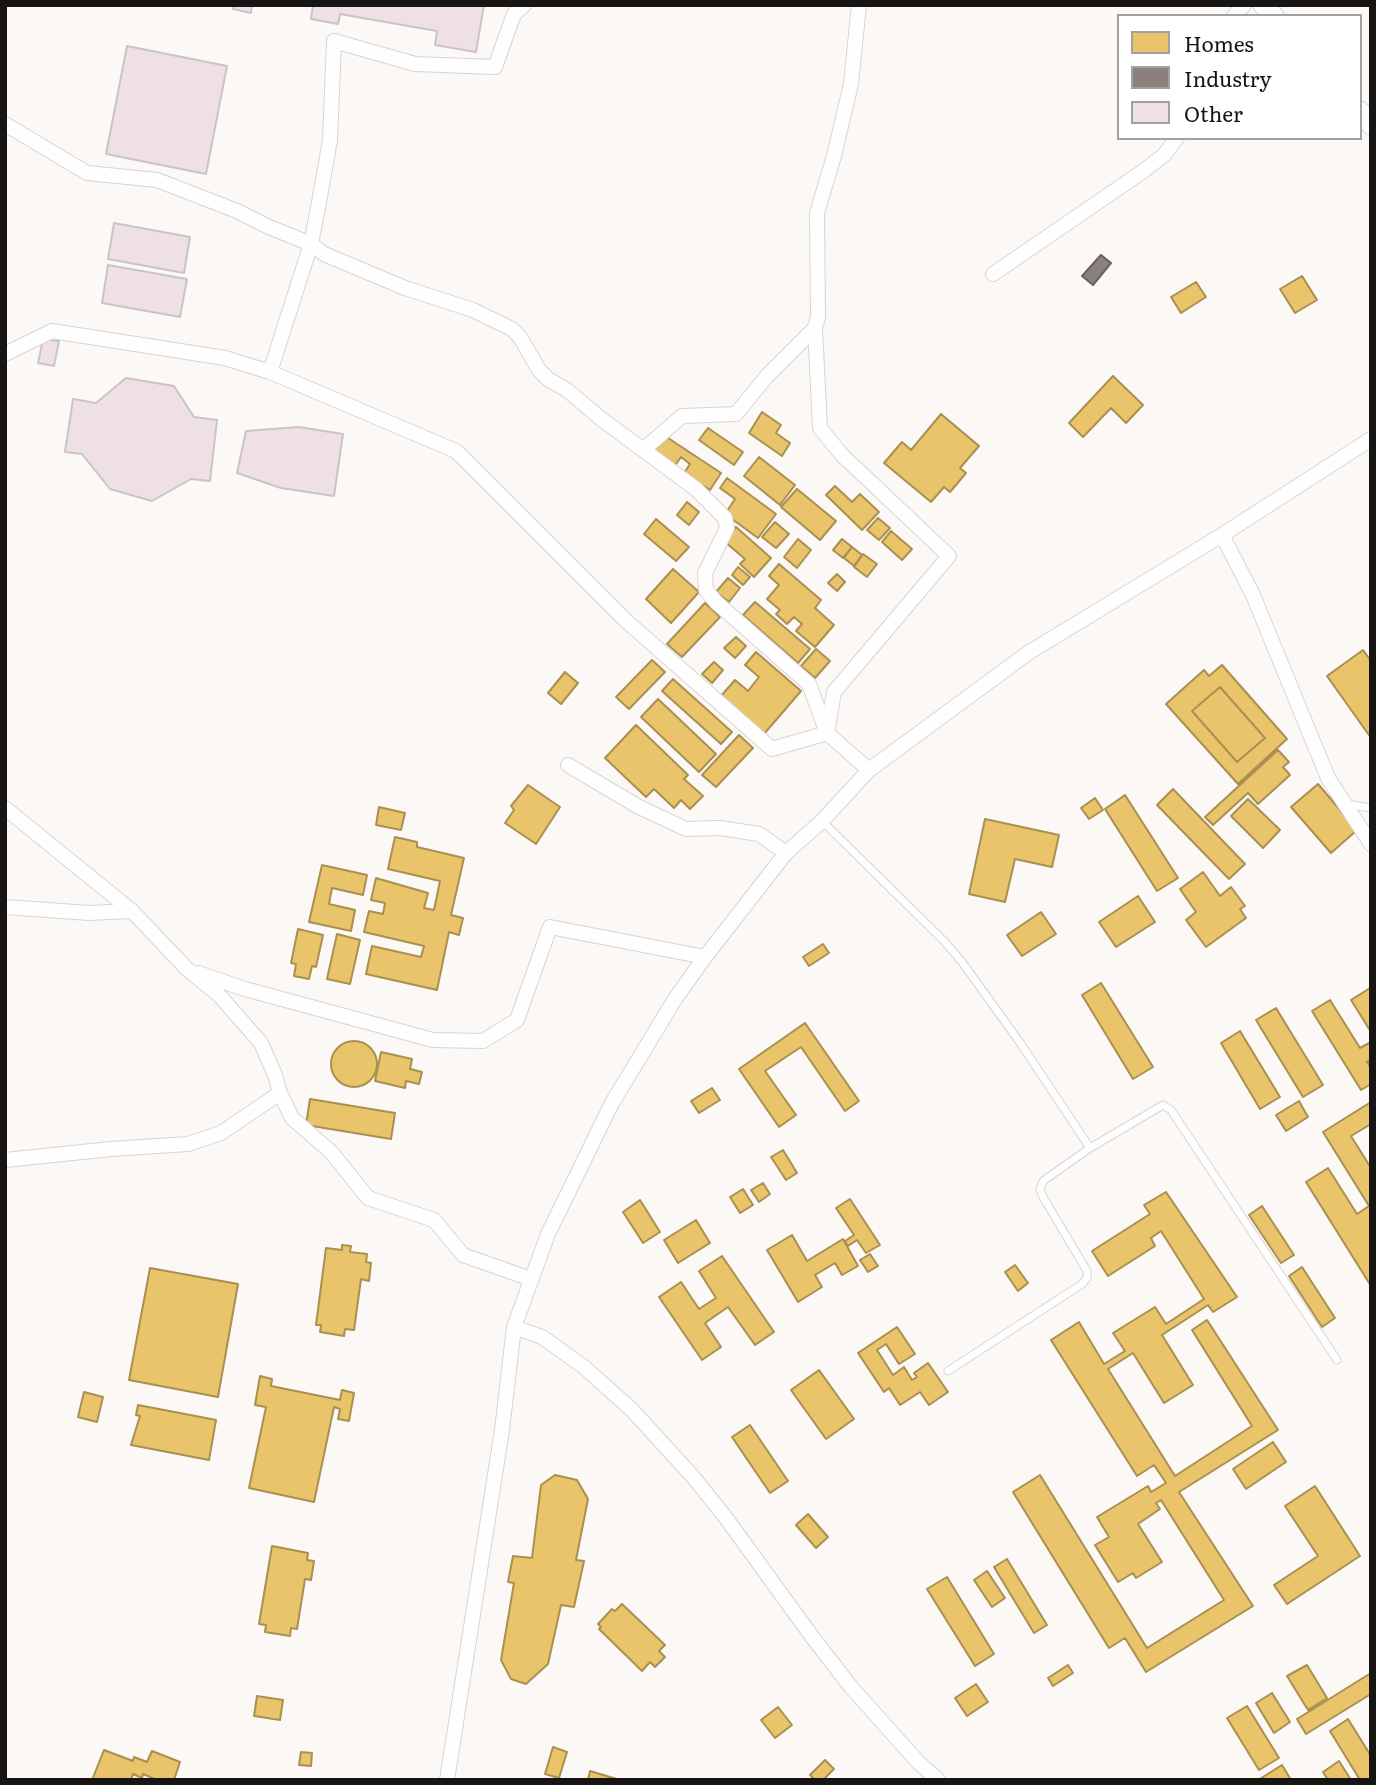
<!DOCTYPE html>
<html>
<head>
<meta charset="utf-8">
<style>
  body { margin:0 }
  #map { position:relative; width:1376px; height:1785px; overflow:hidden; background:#fbf8f6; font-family:Literata,serif }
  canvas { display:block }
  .frame { position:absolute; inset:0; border:7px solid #171513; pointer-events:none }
  .legend { position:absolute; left:1117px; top:14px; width:245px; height:126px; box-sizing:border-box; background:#fff; border:2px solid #a2a1a1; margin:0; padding:9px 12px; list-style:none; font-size:21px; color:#171513 }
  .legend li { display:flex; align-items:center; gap:14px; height:35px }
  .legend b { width:35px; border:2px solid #a2a1a1 }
</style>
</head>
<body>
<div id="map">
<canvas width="1376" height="1785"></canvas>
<div class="frame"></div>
<ul class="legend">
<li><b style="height:19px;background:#e9c46a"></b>Homes</li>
<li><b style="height:19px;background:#8a817c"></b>Industry</li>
<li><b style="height:19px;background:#eee0e4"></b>Other</li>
</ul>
</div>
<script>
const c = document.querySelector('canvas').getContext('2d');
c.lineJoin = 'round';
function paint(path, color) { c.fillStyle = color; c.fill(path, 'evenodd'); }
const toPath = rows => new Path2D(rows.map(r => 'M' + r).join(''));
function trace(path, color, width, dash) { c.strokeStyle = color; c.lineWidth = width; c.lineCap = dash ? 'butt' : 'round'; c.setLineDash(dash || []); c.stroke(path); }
const homes = toPath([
  [1302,276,1317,300,1295,313,1280,289,1302,276],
  [1196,282,1206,297,1181,313,1171,297,1196,282],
  [1113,376,1143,405,1126,423,1111,408,1083,437,1069,423,1113,376],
  [762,412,781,425,776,433,790,443,782,456,749,433,762,412],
  [941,414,979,446,960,468,966,473,950,492,944,487,931,502,884,463,902,442,911,450,941,414],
  [708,428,743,452,734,465,699,440,708,428],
  [662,434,721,473,710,490,684,473,690,464,681,457,672,470,649,454,662,434],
  [759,457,795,485,780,505,744,476,759,457],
  [727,478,776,514,758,538,725,514,735,499,720,488,727,478],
  [835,486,852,502,860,494,879,512,862,530,826,495,835,486],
  [797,489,836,521,820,540,781,507,797,489],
  [687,502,699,512,689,525,677,515,687,502],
  [878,518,890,528,879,540,867,530,878,518],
  [656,519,689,547,676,561,644,534,656,519],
  [775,522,789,534,776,548,762,537,775,522],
  [736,527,771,558,754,577,740,564,745,559,724,541,736,527],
  [891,531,912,549,902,560,882,542,891,531],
  [798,539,811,550,797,568,784,557,798,539],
  [842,539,852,547,843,558,833,550,842,539],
  [852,547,862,555,854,566,844,558,852,547],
  [863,554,877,564,867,577,854,567,863,554],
  [779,564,821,600,815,608,834,625,815,647,796,631,802,624,794,617,787,624,776,614,780,610,767,599,779,585,769,576,779,564],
  [738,567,750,577,743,585,732,575,738,567],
  [673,569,699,592,671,623,646,599,673,569],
  [837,574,845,582,837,591,828,583,837,574],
  [728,578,740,588,729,602,716,592,728,578],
  [755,602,810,649,798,663,743,615,755,602],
  [705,603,720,617,682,657,667,644,705,603],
  [736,637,746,646,735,658,724,648,736,637],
  [816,649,830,661,815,678,801,666,816,649],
  [1363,650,1371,661,1371,738,1327,676,1363,650],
  [756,652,801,691,764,734,721,696,735,680,748,691,759,677,745,665,756,652],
  [652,660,665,672,629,709,616,697,652,660],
  [714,662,723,670,712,683,702,674,714,662],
  [1222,665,1287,739,1238,784,1166,704,1204,670,1209,676,1222,665],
  [1220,687,1265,738,1237,762,1192,711,1220,687],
  [565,672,578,683,561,704,548,693,565,672],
  [673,679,732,732,721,744,662,691,673,679],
  [1220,687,1265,738,1237,762,1192,711,1220,687],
  [658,699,716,754,699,772,641,717,658,699],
  [636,725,688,775,684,779,703,796,690,809,681,800,674,808,654,789,646,797,605,758,636,725],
  [739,735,753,748,716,787,702,775,739,735],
  [1278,750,1289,762,1283,767,1290,775,1258,804,1248,793,1213,825,1205,817,1278,750],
  [1318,784,1357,830,1331,853,1291,807,1318,784],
  [528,785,560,807,536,844,505,823,514,810,511,806,528,785],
  [1173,789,1245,864,1229,879,1157,805,1173,789],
  [1125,795,1178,878,1157,891,1105,809,1125,795],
  [1095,798,1103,810,1089,819,1081,808,1095,798],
  [1248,799,1280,830,1263,848,1231,816,1248,799],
  [379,807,405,813,401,830,376,825,379,807],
  [985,819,1059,835,1052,867,1015,859,1005,902,969,894,985,819],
  [395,837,417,842,417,847,464,858,451,915,463,918,459,935,449,932,437,990,366,974,372,946,421,957,424,946,364,932,369,911,383,914,385,903,371,900,376,878,428,893,424,908,434,910,440,881,388,869,395,837],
  [322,865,367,875,363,895,332,888,329,904,355,910,351,931,309,922,322,865],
  [1203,872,1220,896,1231,887,1245,906,1240,909,1246,918,1206,947,1186,920,1196,912,1180,889,1203,872],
  [1138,896,1155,922,1116,947,1099,922,1138,896],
  [1041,912,1056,934,1022,956,1007,935,1041,912],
  [298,929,323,935,316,967,312,966,309,979,294,976,296,964,291,963,298,929],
  [337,934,360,940,350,984,327,979,337,934],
  [823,944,829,953,809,966,803,957,823,944],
  [1101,983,1153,1067,1133,1079,1082,995,1101,983],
  [1370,988,1371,989,1371,1032,1351,1000,1370,988],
  [1330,1000,1360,1048,1371,1042,1371,1060,1367,1062,1371,1068,1371,1084,1361,1090,1312,1011,1330,1000],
  [1276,1008,1323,1085,1303,1097,1256,1020,1276,1008],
  [805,1023,859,1101,845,1111,801,1047,765,1071,796,1115,779,1127,739,1069,805,1023],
  [1240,1031,1280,1097,1260,1109,1221,1043,1240,1031],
  '331 1064a23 23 0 1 1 46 0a23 23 0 1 1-46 0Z',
  [381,1052,412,1059,410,1069,422,1072,419,1084,406,1081,405,1088,375,1081,381,1052],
  [712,1088,720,1100,699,1113,691,1101,712,1088],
  [310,1099,395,1113,391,1139,306,1125,310,1099],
  [1299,1101,1308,1117,1286,1131,1276,1115,1299,1101],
  [1371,1102,1371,1124,1351,1136,1371,1168,1371,1286,1306,1182,1328,1168,1357,1214,1369,1206,1323,1132,1371,1102],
  [783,1150,797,1173,786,1180,771,1157,783,1150],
  [763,1183,770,1194,759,1202,751,1190,763,1183],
  [743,1189,753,1205,740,1213,730,1197,743,1189],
  [1166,1192,1237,1297,1213,1312,1208,1305,1162,1335,1193,1385,1164,1403,1133,1353,1108,1369,1175,1476,1252,1426,1192,1330,1207,1320,1278,1430,1179,1492,1253,1606,1146,1672,1125,1638,1109,1648,1013,1492,1040,1475,1147,1648,1224,1600,1161,1500,1156,1503,1160,1509,1138,1524,1162,1562,1136,1578,1133,1573,1118,1582,1095,1545,1109,1537,1097,1517,1148,1486,1151,1492,1166,1483,1154,1465,1137,1476,1051,1340,1079,1322,1104,1364,1125,1351,1113,1333,1155,1307,1166,1324,1204,1299,1161,1231,1151,1238,1155,1246,1108,1276,1092,1251,1150,1214,1144,1205,1166,1192],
  [850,1199,880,1245,866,1253,857,1240,848,1246,845,1241,854,1235,836,1208,850,1199],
  [640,1200,660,1232,643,1243,623,1212,640,1200],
  [1262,1206,1294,1255,1281,1263,1249,1215,1262,1206],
  [696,1220,710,1243,678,1263,664,1240,696,1220],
  [792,1235,807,1261,843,1239,858,1266,842,1275,835,1263,815,1275,822,1287,798,1302,767,1250,792,1235],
  [342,1245,351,1246,350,1252,367,1254,366,1262,371,1263,369,1281,361,1279,354,1330,345,1329,344,1336,320,1332,321,1325,316,1325,326,1248,342,1250,342,1245],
  [870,1254,878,1266,868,1272,860,1260,870,1254],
  [722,1256,774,1332,755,1345,728,1307,705,1323,721,1347,702,1360,659,1297,681,1282,699,1309,716,1298,699,1271,722,1256],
  [1015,1265,1028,1283,1018,1291,1005,1272,1015,1265],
  [1302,1267,1335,1318,1322,1327,1289,1276,1302,1267],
  [150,1268,238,1284,218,1397,129,1380,150,1268],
  [897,1327,915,1354,899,1364,886,1344,877,1350,893,1375,904,1367,912,1380,917,1377,914,1373,928,1363,948,1392,929,1405,920,1392,900,1405,889,1388,884,1392,858,1353,897,1327],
  [819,1370,854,1419,826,1439,791,1390,819,1370],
  [260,1376,272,1379,271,1386,340,1400,342,1390,354,1393,349,1421,338,1419,340,1409,334,1407,314,1502,249,1488,266,1407,255,1405,260,1376],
  [84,1392,103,1397,97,1422,78,1417,84,1392],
  [138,1405,216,1420,209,1460,131,1445,140,1416,136,1415,138,1405],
  [750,1425,788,1481,770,1493,732,1437,750,1425],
  [1273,1442,1286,1462,1246,1489,1233,1469,1273,1442],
  [555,1475,577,1480,588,1499,576,1560,584,1561,574,1607,561,1605,548,1664,526,1684,511,1679,501,1660,514,1583,508,1582,513,1556,532,1558,541,1485,555,1475],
  [1315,1486,1360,1556,1287,1604,1274,1585,1318,1556,1285,1506,1315,1486],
  [808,1514,828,1537,816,1548,796,1525,808,1514],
  [272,1546,308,1553,307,1560,314,1561,311,1580,305,1579,297,1629,291,1628,290,1636,265,1632,266,1625,259,1624,272,1546],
  [1007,1559,1047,1625,1034,1633,994,1567,1007,1559],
  [987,1571,1005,1598,992,1607,974,1580,987,1571],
  [947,1577,994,1654,975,1666,927,1589,947,1577],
  [622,1604,665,1645,659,1651,665,1657,655,1667,650,1662,642,1671,599,1629,601,1627,598,1624,612,1609,615,1611,622,1604],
  [1068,1665,1073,1673,1053,1686,1048,1678,1068,1665],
  [1307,1665,1327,1698,1308,1710,1287,1676,1307,1665],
  [1371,1673,1371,1694,1306,1734,1297,1719,1371,1673],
  [976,1684,988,1702,967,1716,955,1698,976,1684],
  [1272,1693,1290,1722,1274,1733,1256,1703,1272,1693],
  [257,1696,283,1700,280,1720,254,1716,257,1696],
  [1247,1706,1279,1758,1259,1770,1227,1718,1247,1706],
  [778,1707,792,1725,775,1738,761,1720,778,1707],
  [1348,1719,1371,1756,1371,1780,1360,1780,1330,1731,1348,1719],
  [553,1747,567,1752,559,1778,545,1774,553,1747],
  [104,1750,133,1761,134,1757,147,1762,152,1751,180,1762,174,1780,157,1780,143,1774,142,1778,133,1774,131,1780,92,1780,104,1750],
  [301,1752,312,1753,311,1766,299,1765,301,1752],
  [825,1760,834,1769,823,1780,815,1780,810,1775,825,1760],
  [1339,1761,1351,1780,1328,1780,1323,1772,1339,1761],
  [1282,1765,1291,1780,1258,1780,1282,1765],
  [590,1771,620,1780,588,1780,590,1771]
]);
paint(homes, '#e9c46a');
trace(homes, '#aa9050', 2);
const industry = toPath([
  [1101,255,1111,263,1093,285,1082,276,1101,255]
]);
paint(industry, '#8a817c');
trace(industry, '#68615c', 2);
const building = toPath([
  [234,5,252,5,251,13,233,9,234,5],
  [313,5,484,5,476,52,435,45,437,31,340,14,338,24,311,19,313,5],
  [127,46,227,66,206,174,106,154,127,46],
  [114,223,190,237,184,273,108,259,114,223],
  [108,265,187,279,180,317,102,303,108,265],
  [43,339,59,341,54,366,38,363,43,339],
  [126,378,174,386,194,417,217,420,210,481,191,479,152,501,110,489,82,454,65,452,73,399,96,403,126,378],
  [299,427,343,434,334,496,281,488,237,473,246,431,299,427]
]);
paint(building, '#eee0e4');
trace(building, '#c9c5c6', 2);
const lane = toPath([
  [1347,804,1371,808],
  [822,821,944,941,962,962,1021,1044,1090,1148],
  [948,1371,1082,1284,1087,1278,1087,1271,1043,1197,1040,1189,1043,1181,1090,1148,1163,1105,1171,1110,1337,1360]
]);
const street = toPath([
  [1234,16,1244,5],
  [5,124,87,173,157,180,237,211,269,227,311,244,324,254,405,288,473,310,512,329,520,337,539,370,548,379,567,390,600,418,696,489,725,518,727,528,705,573,706,590,716,602,809,684,827,733,772,749,624,619,456,451,270,372,225,358,52,331,5,354],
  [993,274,1142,172,1164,155,1177,138],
  [815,328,820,428,842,455,949,556,834,692,827,733,869,770],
  [270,372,311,244,320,197,330,140,334,41,415,64,495,67,514,14,524,5],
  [643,450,682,416,736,414,767,376,815,328,818,317,817,213,834,156,851,84,859,5],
  [1222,535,1253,595,1328,778,1371,844],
  [568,765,639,807,686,829,720,828,759,834,786,853],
  [5,808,132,911,187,969,219,995,261,1043,275,1075,280,1093,292,1118,331,1152,368,1198,434,1220,463,1255,531,1279],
  [5,907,89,913,132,911],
  [198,973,245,989,433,1040,483,1041,517,1020,550,927,705,957],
  [5,1160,111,1149,188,1144,221,1133,280,1093],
  [514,1327,542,1337,584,1367,632,1410,694,1478,726,1518,813,1638,851,1687,918,1762,938,1780],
  [447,1780,502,1430,514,1327,548,1234,612,1103,675,999,705,957,786,853,822,821,869,770,1028,653,1222,535,1371,439]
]);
const secondary = toPath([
  [1263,5,1274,16],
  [1360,111,1371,125]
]);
trace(lane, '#d7d5d3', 9);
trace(street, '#d7d5d3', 16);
trace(secondary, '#d7d5d3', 21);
trace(lane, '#fefefe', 7);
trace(street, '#fefefe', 14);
trace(secondary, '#fefefe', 19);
</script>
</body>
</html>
